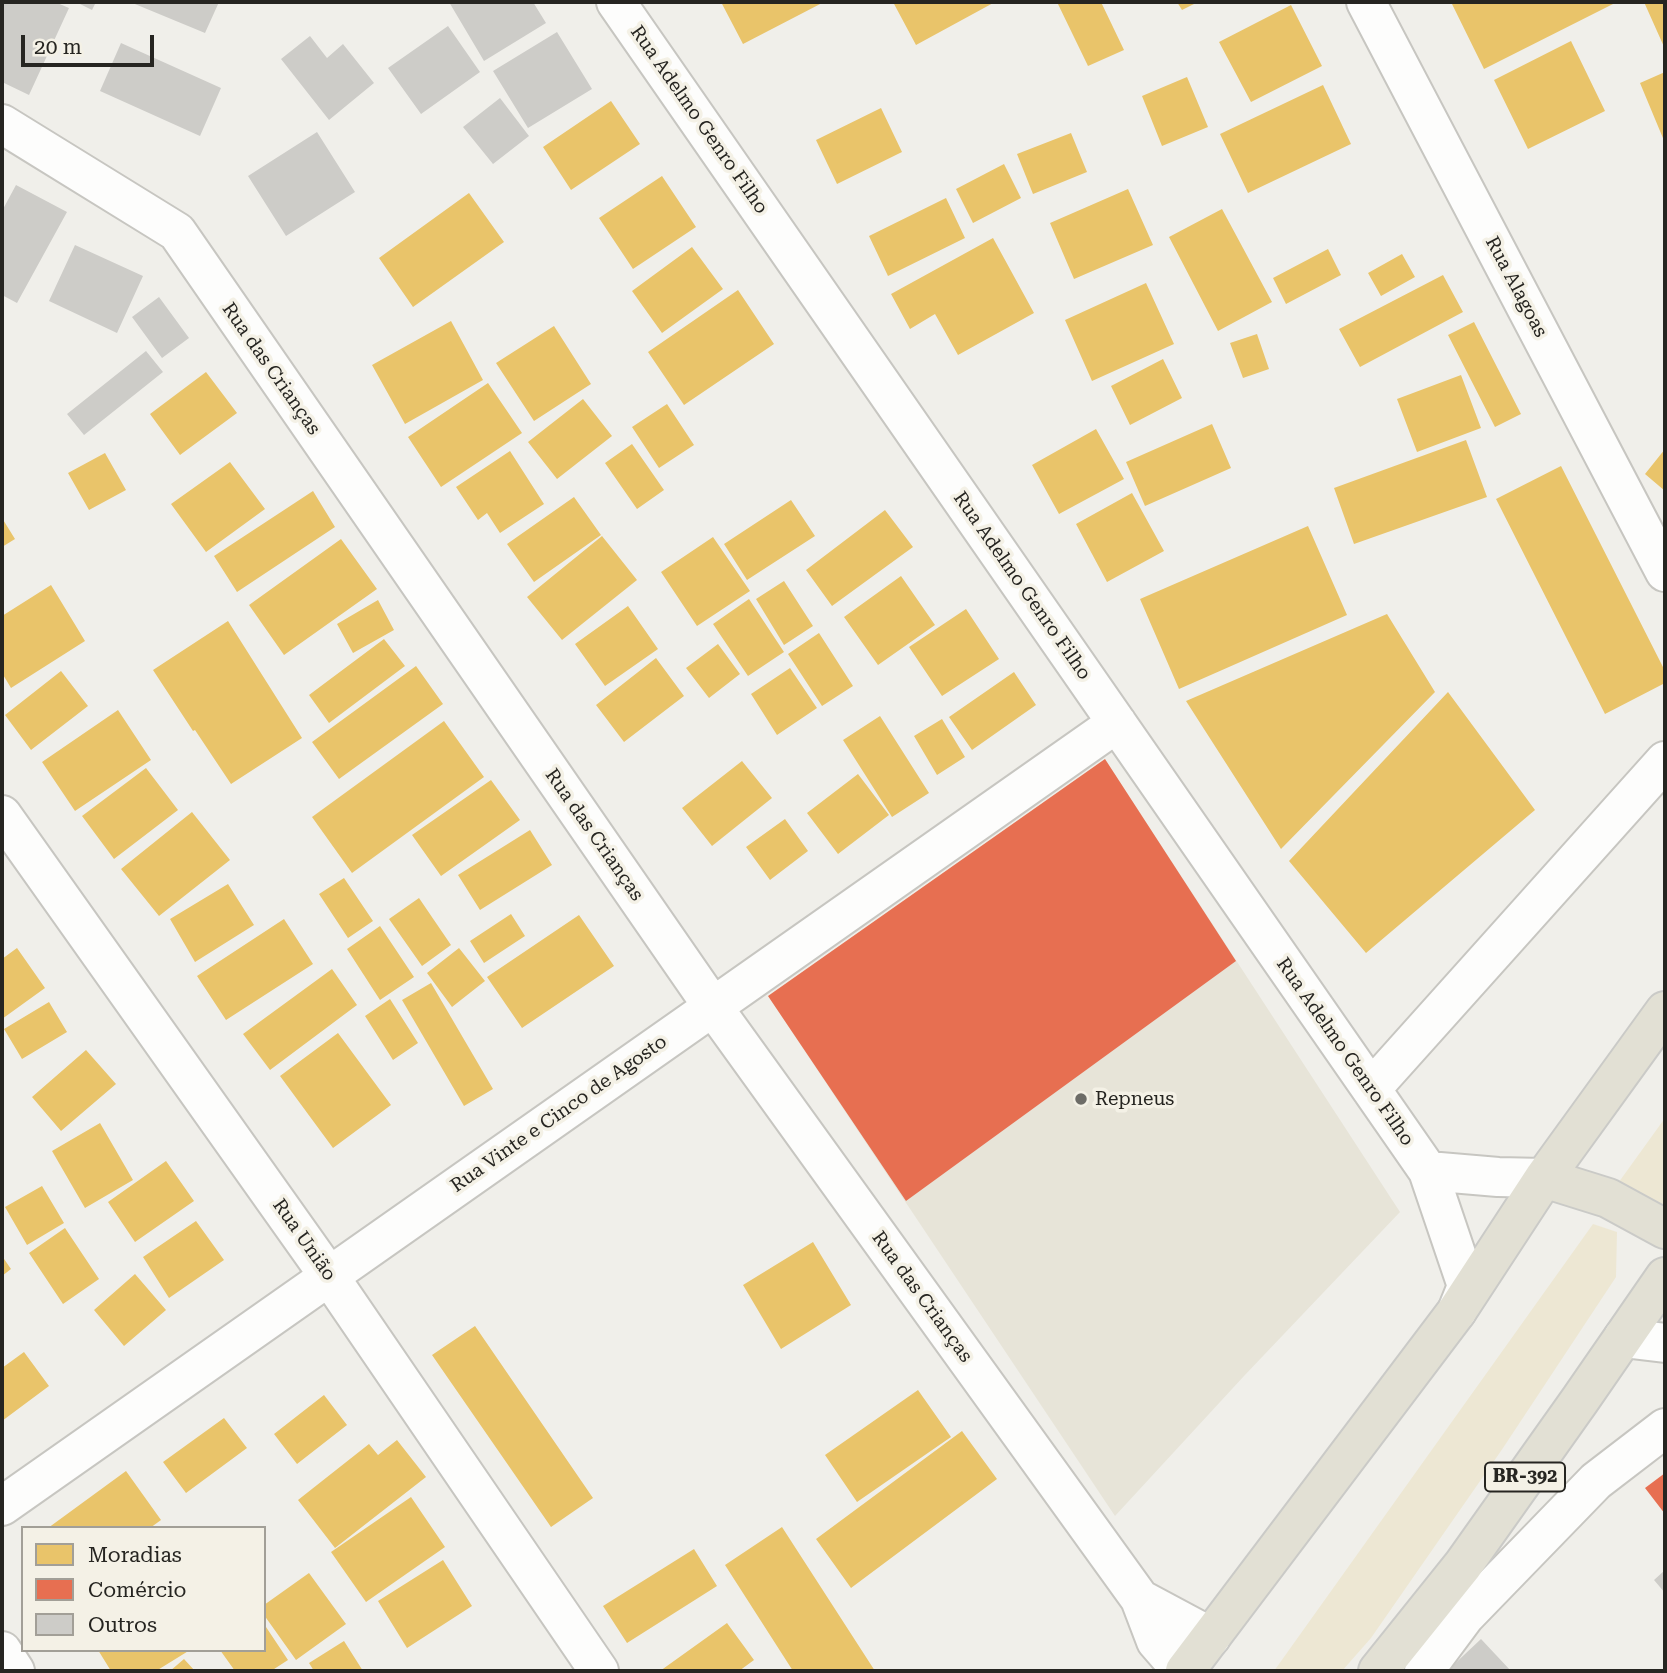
<!DOCTYPE html>
<html>
<head>
<meta charset="utf-8">
<style>
  body { margin:0 }
  #map { position:relative; width:1667px; height:1673px; overflow:hidden; background:#f0efea; font-family:"Roboto Serif",serif }
  canvas { display:block }
  .frame { position:absolute; inset:0; border:4px solid #262521; pointer-events:none }
  .legend { position:absolute; left:21px; top:1526px; width:245px; height:126px; box-sizing:border-box; background:#f4f1e6; border:2px solid #a29f97; margin:0; padding:9px 12px; list-style:none; font-size:21px; color:#262521 }
  .legend li { display:flex; align-items:center; gap:14px; height:35px }
  .legend b { width:35px; border:2px solid #a29f97 }
  .scale { position:absolute; left:21px; top:35px; width:133px; height:32px; box-sizing:border-box; border:4px solid #262521; border-top:0; padding-left:9px; font-size:21px; line-height:24px; white-space:nowrap; color:#262521; -webkit-text-stroke:5px #f4f1e6; paint-order:stroke }
</style>
</head>
<body>
<div id="map">
<canvas width="1667" height="1673"></canvas>
<div class="frame"></div>
<ul class="legend">
<li><b style="height:19px;background:#e9c46a"></b>Moradias</li>
<li><b style="height:19px;background:#e76f51"></b>Comércio</li>
<li><b style="height:19px;background:#cdccc8"></b>Outros</li>
</ul>
<div class="scale">20 m</div>
</div>
<script>
const c = document.querySelector('canvas').getContext('2d');
c.lineJoin = 'round';
function paint(path, color) { c.fillStyle = color; c.fill(path, 'evenodd'); }
const toPath = rows => new Path2D(rows.map(r => 'M' + r).join(''));
function trace(path, color, width, dash) { c.strokeStyle = color; c.lineWidth = width; c.lineCap = dash ? 'butt' : 'round'; c.setLineDash(dash || []); c.stroke(path); }
function drawText(font, color, halo, rows, align = 'center') {
  c.font = font + ' "Roboto Serif",serif'; c.lineWidth = 7; c.setLineDash([]); c.textBaseline = 'middle'; c.strokeStyle = halo; c.fillStyle = color; for (const [text, x, y, turn = 0] of rows) {
    c.save(); c.translate(x, y); c.rotate((+turn || 0) * Math.PI / 180); c.textAlign = isNaN(turn) ? turn : align; if (halo) c.strokeText(text, 0, 0); c.fillText(text, 0, 0); c.restore();
  }
}
paint(toPath([
  [1105,759,1400,1212,1244,1376,1115,1516,768,996]
]), '#e7e4d8');
paint(toPath([
  [1665,1118,1665,1213,1616,1186],
  [1593,1224,1617,1232,1616,1277,1503,1448,1371,1638,1342,1671,1274,1671]
]), '#ede7d3');
paint(toPath([
  [721,2,824,2,743,44],
  [893,2,995,2,916,45],
  [1057,2,1101,2,1124,50,1088,66],
  [1177,2,1198,2,1182,10],
  [1451,2,1617,2,1484,69],
  [1644,2,1665,2,1665,49],
  [1291,5,1322,66,1251,102,1219,42],
  [1571,41,1605,111,1528,149,1494,80],
  [1665,72,1665,143,1640,83],
  [1187,77,1208,127,1162,146,1142,96],
  [1323,85,1351,144,1248,193,1220,134],
  [611,101,640,144,571,190,543,147],
  [881,108,902,152,837,184,816,140],
  [1071,133,1087,172,1033,194,1017,154],
  [1004,164,1021,198,973,223,956,189],
  [662,176,696,227,633,269,599,218],
  [1128,189,1153,245,1074,279,1050,223],
  [469,193,504,242,413,307,379,258],
  [946,198,965,238,888,276,869,236],
  [1222,209,1272,302,1218,331,1169,237],
  [993,238,1034,313,958,355,935,314,910,329,891,294],
  [692,247,723,289,662,333,632,291],
  [1328,249,1341,275,1286,304,1273,278],
  [1402,254,1415,277,1381,296,1368,273],
  [1443,275,1463,312,1360,367,1339,329],
  [1146,283,1174,344,1092,381,1065,320],
  [738,290,774,344,684,405,648,352],
  [451,321,483,380,405,424,372,365],
  [1474,322,1521,414,1495,427,1448,335],
  [554,326,591,384,534,421,496,363],
  [1257,334,1269,369,1243,378,1230,343],
  [1163,359,1182,398,1130,425,1111,386],
  [206,372,237,413,180,455,150,414],
  [1461,375,1481,428,1417,452,1397,399],
  [488,383,522,433,441,487,408,437],
  [583,399,612,436,557,479,528,442],
  [667,404,694,445,659,468,632,427],
  [1212,424,1231,468,1145,506,1126,462],
  [1096,429,1124,479,1059,514,1032,465],
  [1466,440,1487,497,1354,544,1334,488],
  [632,444,664,490,637,509,605,463],
  [1665,449,1665,491,1645,474],
  [510,451,544,504,500,533,487,513,478,520,456,487],
  [105,453,126,490,89,510,68,473],
  [230,462,265,509,206,552,171,504],
  [1561,466,1665,671,1665,683,1605,714,1496,499],
  [313,491,335,527,237,592,214,556],
  [1132,493,1164,551,1107,582,1076,524],
  [574,497,601,535,534,582,507,544],
  [791,500,815,536,747,580,724,544],
  [885,510,913,547,832,606,806,570],
  [2,518,15,539,2,547],
  [1308,526,1347,615,1179,689,1140,599],
  [602,536,637,580,562,640,527,597],
  [713,537,750,591,697,626,661,572],
  [341,539,377,589,284,655,249,605],
  [901,576,935,625,878,665,844,617],
  [784,581,813,626,784,645,756,599],
  [51,585,85,641,11,688,2,673,2,616],
  [749,599,784,652,748,676,713,624],
  [378,600,394,630,353,653,337,624],
  [628,606,658,649,605,686,575,644],
  [966,609,999,659,942,696,909,647],
  [1387,614,1435,692,1281,849,1186,701],
  [228,621,302,738,231,784,195,730,193,731,153,670],
  [819,633,853,686,822,706,788,654],
  [384,639,405,666,329,723,309,695],
  [718,644,740,674,709,698,686,668],
  [656,658,684,696,624,742,596,705],
  [416,666,443,704,339,779,312,742],
  [790,668,817,708,777,735,751,694],
  [61,671,88,706,31,750,5,715],
  [1014,672,1036,705,972,750,949,717],
  [1448,692,1535,810,1366,953,1289,861],
  [118,710,151,760,75,811,42,762],
  [880,716,929,793,892,817,843,740],
  [942,719,965,757,937,775,914,736],
  [444,721,484,777,352,873,312,817],
  [742,761,772,798,712,846,682,808],
  [146,768,178,810,114,859,82,816],
  [858,774,889,815,838,854,807,813],
  [491,780,520,820,441,876,412,835],
  [192,812,230,860,159,916,121,869],
  [785,819,808,851,770,880,746,847],
  [530,830,552,865,480,910,458,875],
  [344,878,373,921,348,938,319,894],
  [228,884,254,925,195,962,170,919],
  [419,898,451,945,422,966,389,919],
  [511,914,525,936,484,963,470,941],
  [579,915,614,966,522,1028,487,977],
  [284,919,313,964,226,1020,197,976],
  [380,926,414,977,380,1000,347,949],
  [17,948,45,988,2,1019,2,959],
  [459,948,485,981,452,1007,427,973],
  [332,969,357,1005,270,1070,243,1034],
  [431,983,493,1089,464,1106,402,1000],
  [390,999,418,1043,393,1060,365,1016],
  [49,1002,67,1032,22,1059,4,1029],
  [338,1033,391,1105,333,1148,280,1076],
  [86,1050,116,1084,61,1131,32,1097],
  [100,1123,133,1180,85,1208,52,1151],
  [166,1161,194,1201,135,1242,108,1202],
  [42,1186,64,1223,27,1245,5,1207],
  [196,1221,224,1260,169,1298,143,1257],
  [65,1228,99,1279,63,1304,29,1253],
  [813,1242,851,1305,781,1349,743,1285],
  [2,1256,11,1269,2,1276],
  [135,1274,166,1310,124,1346,94,1310],
  [475,1326,593,1498,551,1527,432,1355],
  [24,1352,49,1386,2,1421,2,1368],
  [918,1390,951,1437,857,1502,825,1455],
  [324,1395,347,1425,297,1464,274,1434],
  [224,1418,247,1448,186,1493,163,1462],
  [962,1431,997,1479,851,1588,816,1539],
  [397,1440,426,1477,335,1548,298,1500,369,1444,378,1455],
  [126,1471,161,1520,150,1528,48,1528],
  [411,1497,445,1547,366,1602,331,1552],
  [782,1527,875,1671,793,1671,725,1565],
  [694,1549,717,1586,627,1643,603,1606],
  [443,1560,472,1606,407,1648,378,1601],
  [309,1573,346,1624,296,1660,264,1615,264,1605],
  [727,1623,754,1660,739,1671,660,1671],
  [264,1624,288,1660,271,1671,235,1671,220,1650,264,1650],
  [344,1641,363,1671,314,1671,309,1663],
  [98,1650,190,1650,156,1671,111,1671],
  [184,1659,195,1671,170,1671]
]), '#e9c46a');
paint(toPath([
  [1105,759,1236,961,906,1201,768,996],
  [1665,1473,1665,1514,1645,1488]
]), '#e76f51');
paint(toPath([
  [3,2,55,2,69,8,29,95,2,82,2,5],
  [76,2,96,2,92,10],
  [130,2,219,2,205,33],
  [449,2,533,2,546,23,484,61],
  [448,26,480,72,421,114,388,68],
  [557,32,592,89,528,128,493,71],
  [310,36,327,58,343,44,374,83,329,120,281,59],
  [121,43,221,88,200,136,100,91],
  [500,98,529,136,493,164,463,127],
  [317,132,355,192,286,236,248,176],
  [16,185,67,212,17,303,2,295,2,211],
  [75,245,143,276,117,333,49,301],
  [159,297,189,338,162,358,132,317],
  [146,351,163,372,84,435,67,414],
  [1665,1570,1665,1593,1654,1580],
  [1481,1639,1511,1671,1447,1671]
]), '#cdccc8');
const street = toPath([
  [616,2,1428,1171,1467,1286,1457,1311],
  [1366,2,1665,572],
  [2,124,177,232,713,1007,1140,1599,1156,1641,1182,1671],
  [2,815,329,1276,599,1671],
  [1371,1089,1665,761],
  [1428,1171,1498,1177,1544,1178],
  [1623,1338,1665,1343],
  [2,1506,1117,723],
  [1140,1599,1211,1637],
  [2,1651,15,1671],
  [1424,1671,1465,1616,1596,1481,1665,1428]
]);
const highway = toPath([
  [1544,1178,1608,1198,1665,1229],
  [1185,1671,1457,1311,1544,1178,1665,1011],
  [1378,1671,1463,1565,1580,1400,1665,1277]
]);
trace(street, '#c7c6c1', 42);
trace(highway, '#cacac7', 42);
trace(street, '#fdfdfc', 38);
trace(highway, '#e2e0d4', 38);
for (const [x, y, r, color] of [
  [1081,1099,7,"#6d6c67"]
]) { const dot = new Path2D(); dot.arc(x, y, r, 0, 2 * Math.PI); c.fillStyle = color; c.fill(dot); trace(dot, '#f4f1e6', 2.5); }
for (const [x, y, w] of [
  [1525,1477,80]
]) { const box = new Path2D(); box.roundRect(x - w / 2, y - 14.5, w, 29, 5); c.fillStyle = '#f4f1e6'; c.fill(box); trace(box, '#262521', 2); }
drawText('bold 18px', '#262521', null, [
  ["BR-392",1525,1477]
]);
drawText('19px', '#262521', '#f4f1e6', [
  ["Rua Adelmo Genro Filho",699,120,55],
  ["Rua Alagoas",1516,287,62],
  ["Rua das Crianças",271,369,55],
  ["Rua Adelmo Genro Filho",1022,586,55],
  ["Rua das Crianças",594,835,55],
  ["Rua Adelmo Genro Filho",1345,1052,55],
  ["Rua Vinte e Cinco de Agosto",559,1114,-35],
  ["Rua União",304,1240,55],
  ["Rua das Crianças",922,1297,54]
]);
drawText('19px', '#262521', '#f4f1e6', [
  ["Repneus",1095,1099]
], 'left');
</script>
</body>
</html>
